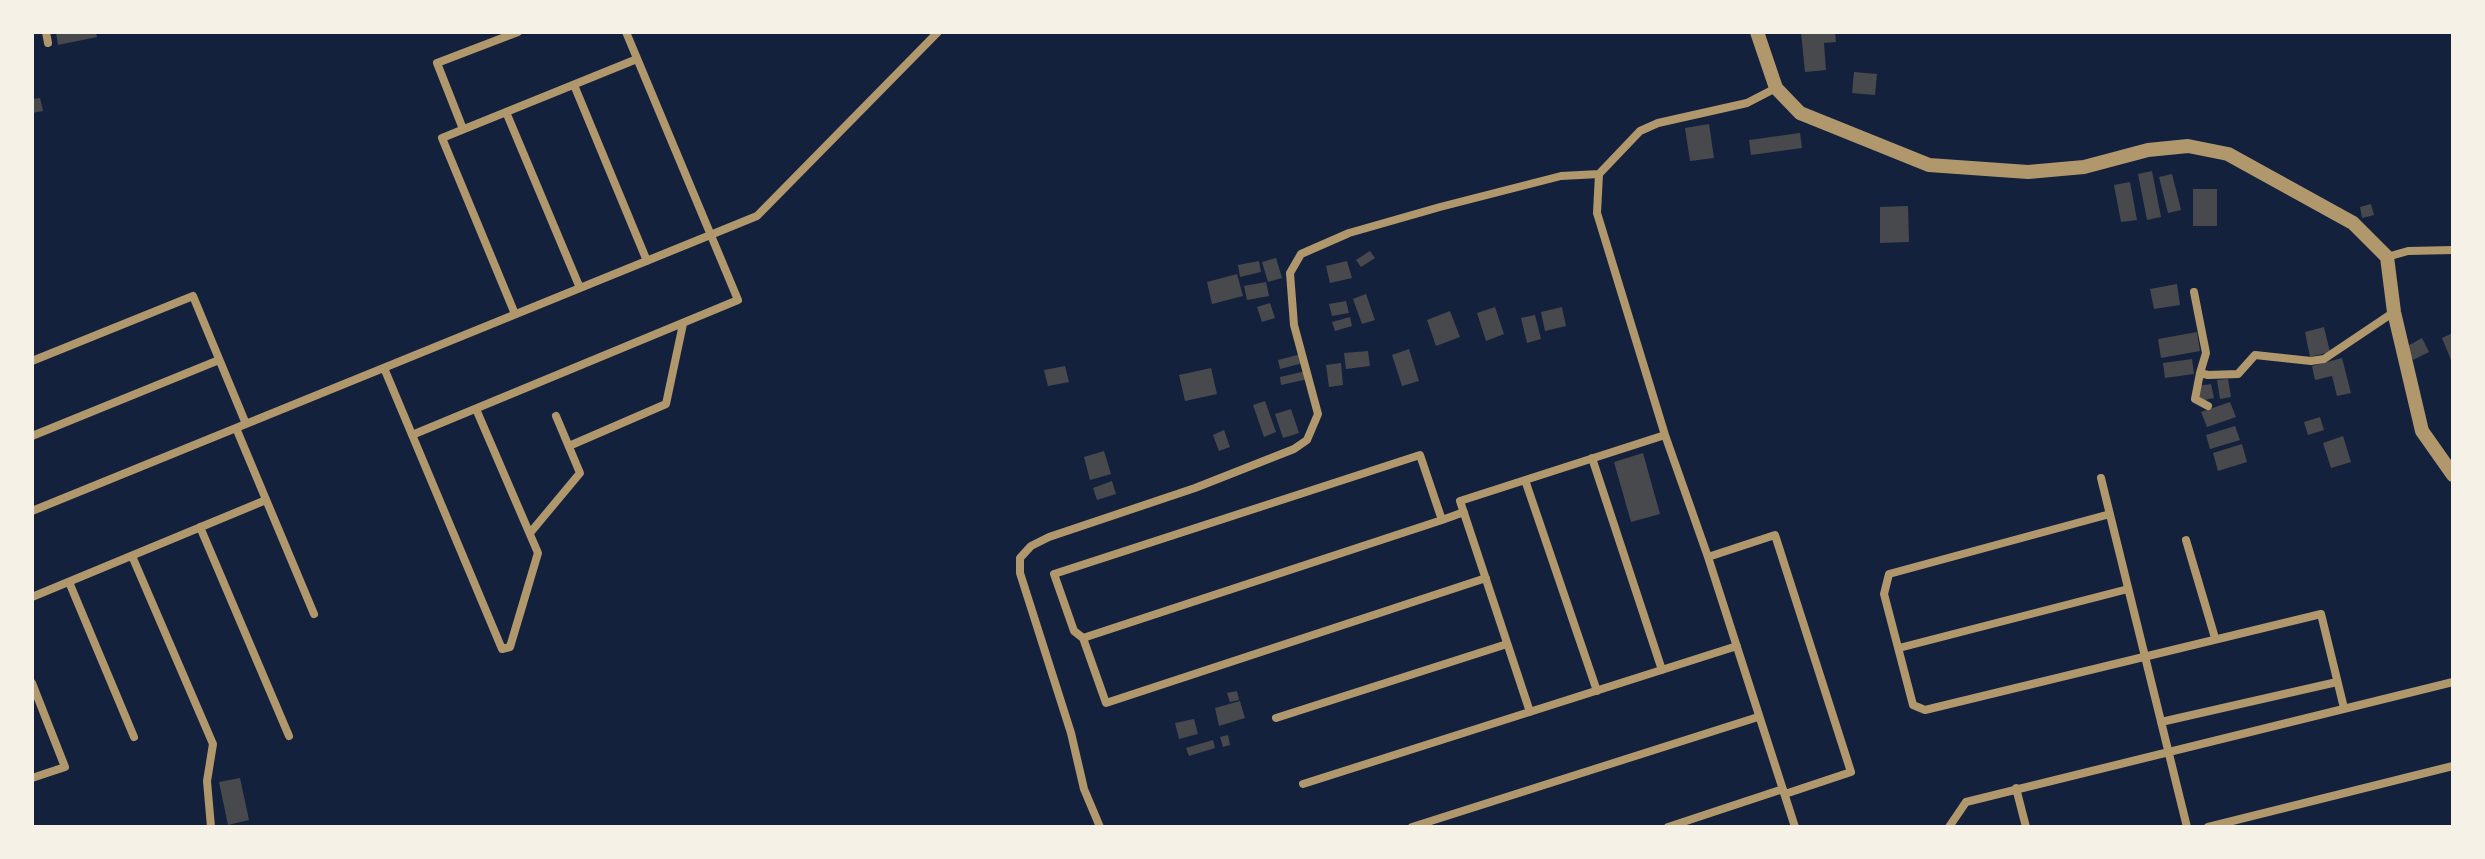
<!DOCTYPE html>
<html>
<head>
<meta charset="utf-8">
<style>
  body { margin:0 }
  #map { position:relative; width:2485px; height:859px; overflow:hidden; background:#14213d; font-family:Raleway,sans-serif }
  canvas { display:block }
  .frame { position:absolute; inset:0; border:34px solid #f6f1e7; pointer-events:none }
</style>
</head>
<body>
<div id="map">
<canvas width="2485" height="859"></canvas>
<div class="frame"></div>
</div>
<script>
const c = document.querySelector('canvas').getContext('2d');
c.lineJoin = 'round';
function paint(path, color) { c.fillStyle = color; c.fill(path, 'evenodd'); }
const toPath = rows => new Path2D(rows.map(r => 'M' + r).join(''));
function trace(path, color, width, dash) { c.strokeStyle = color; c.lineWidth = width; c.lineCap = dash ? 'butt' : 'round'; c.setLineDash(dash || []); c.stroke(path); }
paint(toPath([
  [56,32,96,32,97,37,58,45],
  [1801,32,1835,32,1836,42,1824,43,1826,70,1805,72],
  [1854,72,1877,74,1875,95,1852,93],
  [40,98,43,111,32,113,32,99],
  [1709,124,1714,158,1690,161,1685,128],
  [1800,133,1802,148,1751,155,1749,140],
  [2152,171,2161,217,2147,220,2138,174],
  [2172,174,2181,210,2168,213,2159,177],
  [2130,182,2137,220,2121,222,2114,185],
  [2193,189,2217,189,2217,226,2193,226],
  [2371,204,2374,215,2362,218,2360,207],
  [1908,206,1909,242,1880,243,1880,207],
  [1370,251,1375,258,1361,267,1356,260],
  [1276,258,1282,278,1268,282,1262,262],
  [1259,261,1261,272,1240,277,1238,265],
  [1347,261,1352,278,1330,283,1326,266],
  [1237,274,1243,296,1212,304,1207,282],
  [1266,282,1269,296,1247,300,1244,286],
  [2177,284,2180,305,2154,309,2150,289],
  [1366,294,1375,320,1362,324,1353,299],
  [1346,301,1349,313,1332,316,1329,304],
  [1270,303,1275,318,1262,322,1257,307],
  [1495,307,1504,334,1486,341,1477,313],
  [1562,307,1566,326,1545,331,1541,312],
  [1450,311,1460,337,1436,346,1427,320],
  [1535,315,1541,339,1527,343,1521,318],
  [1350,317,1352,326,1335,331,1332,322],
  [2324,327,2330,352,2310,357,2305,332],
  [2197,332,2200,351,2161,358,2158,339],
  [2453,333,2453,365,2442,338],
  [2422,338,2429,352,2413,360,2406,347],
  [1409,349,1419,381,1402,386,1392,355],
  [1368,351,1370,366,1346,369,1344,353],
  [1301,354,1303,363,1280,369,1278,360],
  [2342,358,2351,393,2337,396,2332,376,2315,380,2312,366],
  [2192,359,2194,374,2165,378,2163,363],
  [1341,363,1343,385,1329,387,1326,365],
  [1065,366,1069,382,1048,386,1044,370],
  [1211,368,1217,394,1185,401,1179,375],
  [1306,371,1308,379,1281,385,1280,377],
  [2228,379,2231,397,2220,399,2217,380],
  [2211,384,2214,398,2200,401,2197,386],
  [1265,401,1276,432,1264,437,1253,405],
  [2230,402,2236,417,2207,427,2201,412],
  [1291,409,1299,433,1283,438,1275,414],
  [2320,417,2324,430,2308,435,2304,422],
  [2235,426,2240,440,2210,449,2206,435],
  [1224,430,1230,447,1219,451,1213,435],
  [2343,436,2351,462,2331,468,2323,443],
  [2242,444,2247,462,2218,471,2213,453],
  [1104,451,1111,474,1090,480,1084,457],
  [1643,453,1660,514,1631,522,1614,462],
  [1112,481,1116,494,1097,500,1093,488],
  [1237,691,1239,700,1230,702,1227,693],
  [1240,701,1245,718,1219,726,1215,708],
  [1194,719,1198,734,1179,739,1175,723],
  [1228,735,1230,745,1223,747,1220,737],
  [1213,740,1215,748,1189,756,1186,748],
  [240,778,249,820,228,825,219,782]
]), '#48494c');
trace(toPath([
  [46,32,48,43],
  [574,85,647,261],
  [1776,88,1747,103,1658,123,1640,131,1599,174,1597,213,1665,435,1708,557,1795,827],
  [506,112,580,288],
  [463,129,437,63,518,32],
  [2387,257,2408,251,2453,250],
  [2194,292,2206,353,2200,373,2208,375,2238,374,2255,355,2311,361,2324,359,2394,312],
  [515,314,442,138,637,59],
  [32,361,193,296,246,424],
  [384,368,502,649,510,647,538,553,476,409],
  [2200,373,2195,399,2208,406],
  [236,428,314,614],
  [412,435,738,300,626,32],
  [32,436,219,360],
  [569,446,666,404,683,324],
  [1592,458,1662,670],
  [2101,478,2187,827],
  [1525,480,1597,691],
  [32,511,757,216,938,32],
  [1464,512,1442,520,1420,455,1054,574,1074,631,1083,638,1106,703,1486,578],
  [2110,514,1889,574,1884,594,1913,705,1925,710,2321,614,2344,708],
  [200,527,289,736],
  [530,533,580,473,556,416],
  [2186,540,2215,638],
  [132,556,213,744,207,781,211,827],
  [1708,557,1775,535,1851,772,1785,794],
  [69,582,134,737],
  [32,597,266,500],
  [1083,638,1442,520],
  [1899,648,2128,589],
  [32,683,65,767,32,778],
  [1530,712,1460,501,1665,435],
  [1276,718,1507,644],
  [2161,722,2337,682],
  [1303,784,1737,646],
  [2016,788,2026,827],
  [1100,827,1084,789,1071,733,1020,573,1020,558,1031,546,1049,537,1195,488,1294,449,1307,440,1318,414,1294,325,1290,273,1301,254,1349,233,1440,207,1561,176,1599,174],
  [1412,827,1758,717],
  [1668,827,1783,789],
  [1949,827,1966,802,2453,682],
  [2208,827,2453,766]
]), '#b1986c', 8);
trace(toPath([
  [1757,32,1776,88,1800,113,1929,165,2028,172,2084,167,2148,150,2188,146,2228,154,2353,223,2387,257,2394,312,2422,431,2453,475]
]), '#b1986c', 14);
</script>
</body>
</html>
